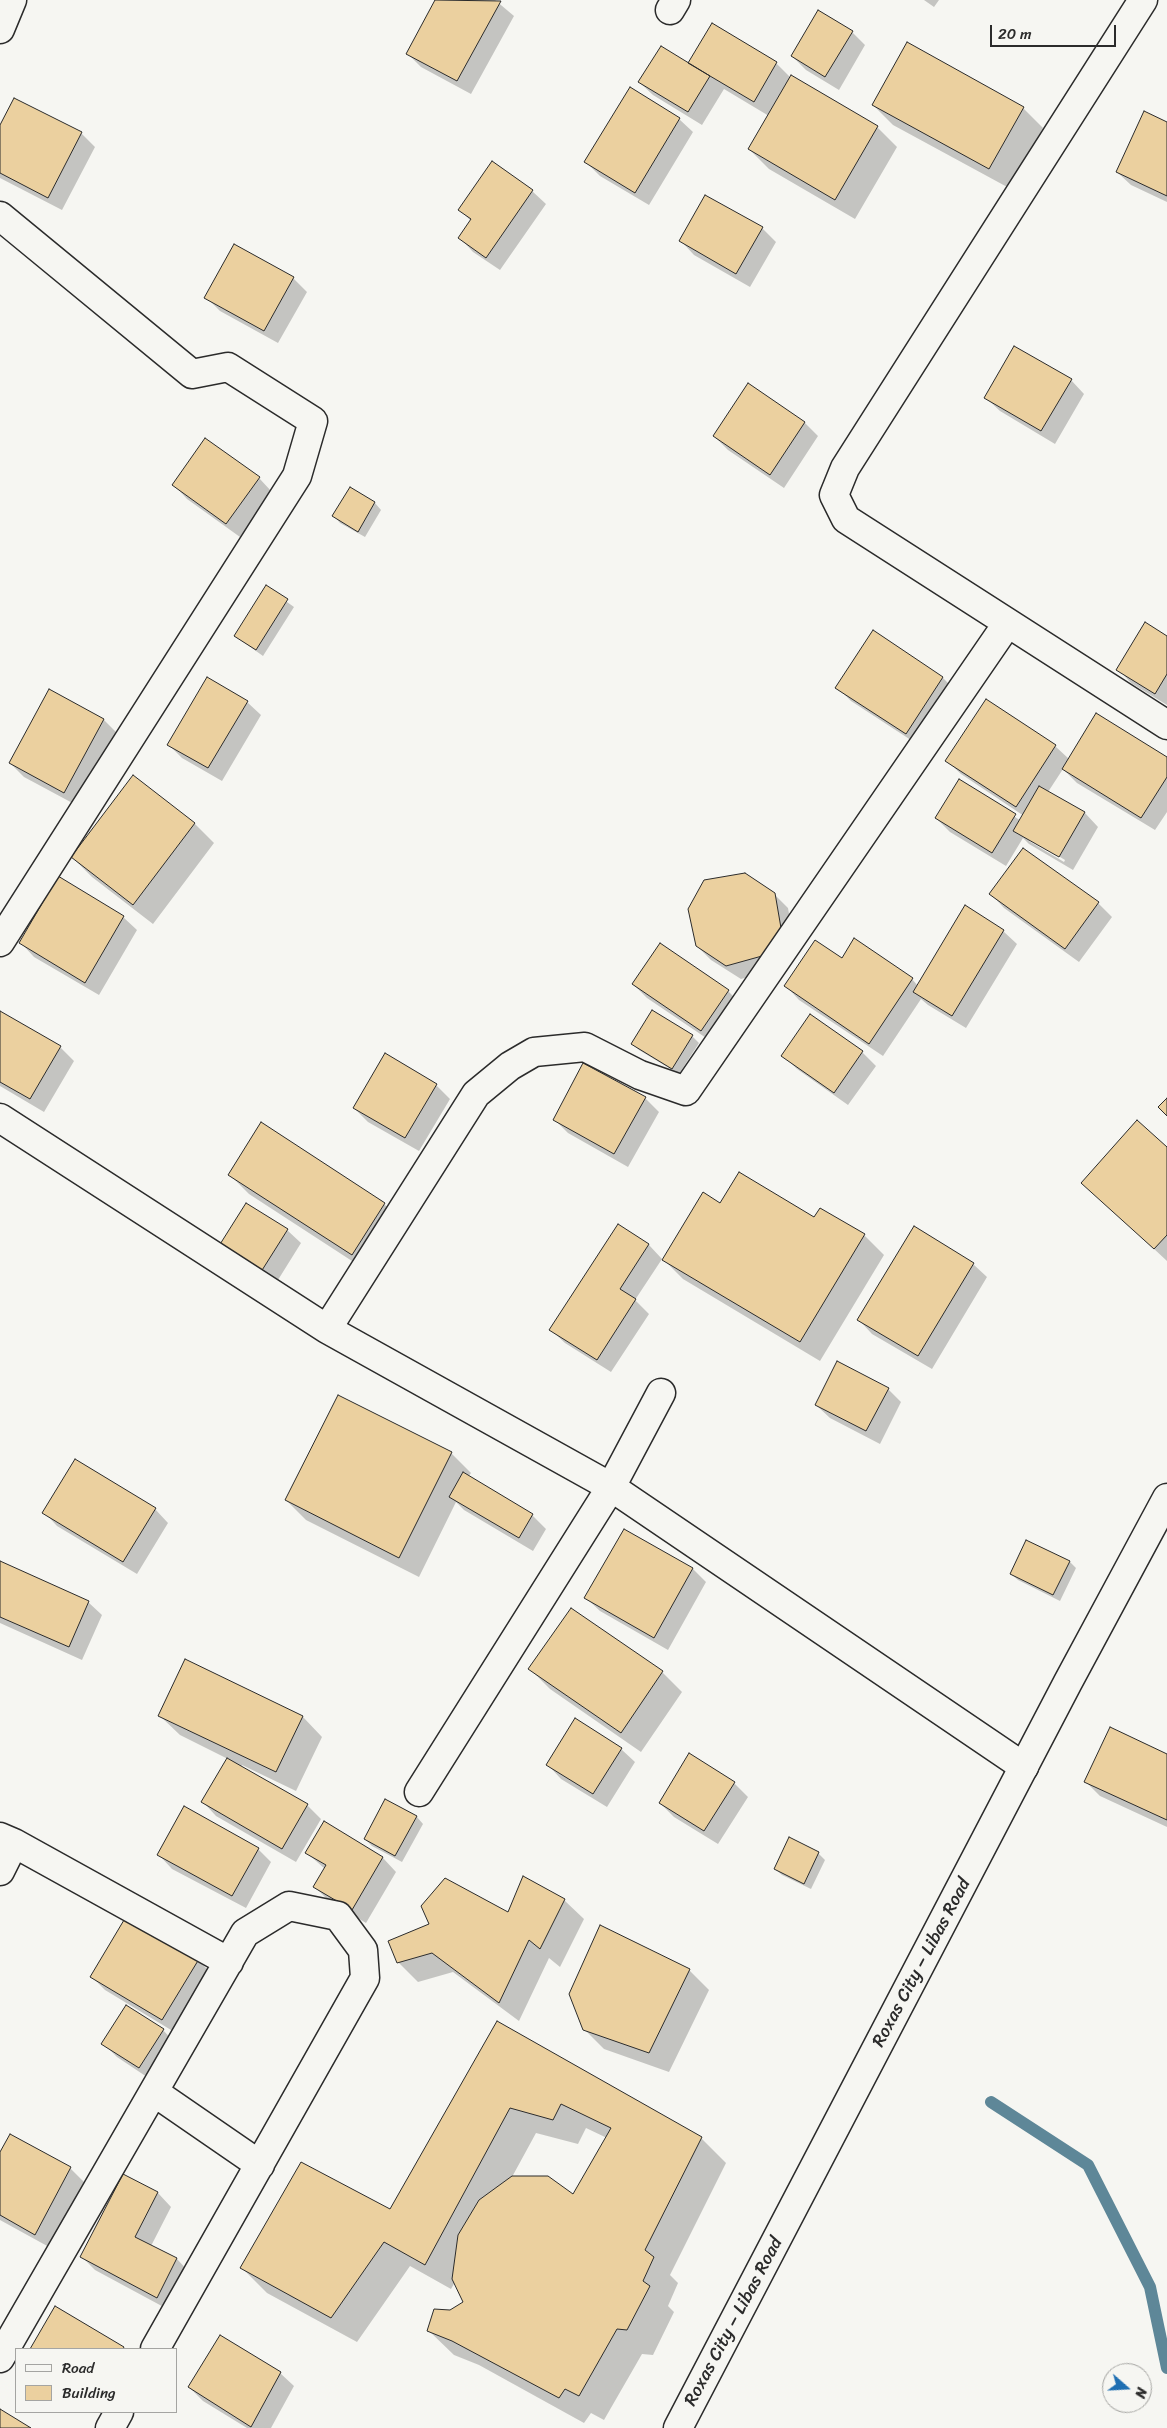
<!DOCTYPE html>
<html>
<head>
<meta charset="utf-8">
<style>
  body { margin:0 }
  #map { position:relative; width:1167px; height:2428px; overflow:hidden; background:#f6f6f2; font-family:Sriracha,sans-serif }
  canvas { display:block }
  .legend { position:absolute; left:15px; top:2348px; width:162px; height:65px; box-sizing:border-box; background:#f6f6f2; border:1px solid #a5a5a2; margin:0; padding:6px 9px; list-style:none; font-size:15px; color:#2b2b2b }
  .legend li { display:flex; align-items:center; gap:10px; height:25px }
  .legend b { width:25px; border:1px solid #a5a5a2 }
  .north { position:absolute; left:1102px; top:2363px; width:50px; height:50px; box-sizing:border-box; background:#f6f6f2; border:1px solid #a5a5a2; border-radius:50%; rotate:109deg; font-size:14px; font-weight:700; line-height:20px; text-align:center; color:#2b2b2b }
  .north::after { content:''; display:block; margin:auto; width:18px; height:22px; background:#1f6fb2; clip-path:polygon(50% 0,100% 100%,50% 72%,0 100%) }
  .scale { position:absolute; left:990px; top:25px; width:126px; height:22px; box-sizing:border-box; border:2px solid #2b2b2b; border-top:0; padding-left:6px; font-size:15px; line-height:18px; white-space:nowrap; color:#2b2b2b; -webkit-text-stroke:4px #f6f6f2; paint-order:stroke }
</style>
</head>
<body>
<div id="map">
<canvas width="1167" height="2428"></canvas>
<ul class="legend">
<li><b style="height:6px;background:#f6f6f2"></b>Road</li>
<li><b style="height:14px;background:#ebd09f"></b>Building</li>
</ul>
<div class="north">N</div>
<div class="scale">20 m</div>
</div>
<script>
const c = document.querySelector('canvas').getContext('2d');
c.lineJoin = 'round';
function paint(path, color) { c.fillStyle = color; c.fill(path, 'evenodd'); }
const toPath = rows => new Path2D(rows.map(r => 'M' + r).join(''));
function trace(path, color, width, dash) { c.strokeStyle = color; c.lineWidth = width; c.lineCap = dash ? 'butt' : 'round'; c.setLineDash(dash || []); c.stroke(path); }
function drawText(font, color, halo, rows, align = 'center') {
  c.font = font + ' Sriracha,sans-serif'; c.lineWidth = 4; c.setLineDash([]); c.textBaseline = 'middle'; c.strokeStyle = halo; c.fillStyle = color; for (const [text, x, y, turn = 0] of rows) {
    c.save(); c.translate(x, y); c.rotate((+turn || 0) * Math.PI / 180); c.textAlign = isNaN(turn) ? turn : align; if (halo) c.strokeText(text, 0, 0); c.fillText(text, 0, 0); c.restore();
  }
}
paint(toPath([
  [436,0,495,0,514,16,471,94,421,67,407,53],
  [924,0,939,0,934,7],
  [852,32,865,45,839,90,806,70,792,56],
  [776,63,791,78,877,127,897,147,855,219,769,169,749,149,769,116,724,89,702,125,653,95,639,82,689,65],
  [873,105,1023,108,1043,128,1009,188,893,125],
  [679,119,693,132,649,205,600,176,586,162],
  [1167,123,1167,202,1131,185,1117,172],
  [0,128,81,133,95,147,62,210,0,178],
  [532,191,546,204,500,270,473,252,460,238,471,221,460,210],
  [762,228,776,242,750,287,694,255,681,241],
  [293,278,307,292,278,343,220,311,206,297],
  [1071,380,1084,394,1055,444,1000,411,986,398],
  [748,385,805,423,818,436,784,488,728,450,714,436],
  [259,478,272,492,240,537,187,499,174,485],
  [350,489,375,503,381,510,365,537,340,523,334,516],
  [266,587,294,607,263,656,235,636],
  [874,632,943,678,956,691,920,746,851,701,837,687],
  [1167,637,1167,705,1131,683,1118,669],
  [50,691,104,720,117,733,78,806,24,777,10,763],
  [247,702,261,715,222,781,182,758,168,744],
  [1055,746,1069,759,1167,758,1167,812,1155,830,1077,783,1063,769,1048,792,1085,813,1098,827,1073,870,1029,844,1023,838,1006,866,950,832,936,818,960,780,1021,821,1024,816,961,774,947,761],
  [1029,838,1065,860,1064,862,1029,841],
  [194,823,214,843,153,924,92,877,72,857],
  [1023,850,1098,903,1112,917,1079,962,1004,908,991,894],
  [774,894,788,908,794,942,776,969,741,979,711,960,697,946],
  [123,917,137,930,99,995,34,957,21,943],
  [1003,931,1017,944,966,1028,928,1005,921,999,883,1056,799,1000,786,986,842,960,912,979,918,986],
  [633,984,728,991,742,1005,715,1044,647,998],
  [0,1012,60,1047,74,1061,44,1112,0,1086],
  [811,1016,862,1052,876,1066,848,1105,797,1069,783,1055],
  [692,1036,699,1043,679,1074,639,1050,633,1044],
  [436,1085,450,1099,419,1151,368,1122,354,1108],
  [645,1098,659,1112,628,1167,568,1133,554,1119],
  [1167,1149,1167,1261,1082,1182],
  [229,1174,384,1204,404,1223,372,1274,249,1194],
  [721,1205,815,1219,864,1235,884,1255,820,1361,683,1279,663,1259],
  [619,1226,649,1245,662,1259,635,1300,649,1314,611,1372,565,1343,551,1330],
  [287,1230,301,1243,273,1288,233,1263],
  [973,1264,987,1277,932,1369,872,1334,859,1320],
  [888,1389,901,1402,880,1444,830,1418,816,1405],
  [451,1453,471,1473,468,1477,532,1515,546,1529,533,1551,464,1510,456,1502,419,1577,306,1520,286,1500],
  [155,1509,168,1523,137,1574,57,1526,44,1512],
  [624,1530,693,1569,706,1582,668,1650,600,1611,586,1598],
  [1070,1562,1076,1568,1060,1601,1018,1580,1011,1574],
  [0,1565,88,1602,102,1615,82,1660,0,1623],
  [530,1669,662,1672,682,1692,641,1752,550,1689],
  [160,1716,303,1717,322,1737,296,1791,242,1765,241,1767,307,1805,321,1819,296,1862,216,1816,203,1802,228,1759,180,1735],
  [621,1749,635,1762,607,1807,561,1779,548,1765],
  [689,1755,734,1783,748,1797,718,1844,674,1817,660,1803],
  [1167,1755,1167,1827,1100,1796,1086,1782],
  [386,1801,417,1817,423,1824,402,1862,372,1846,365,1839],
  [325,1823,383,1858,396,1872,366,1923,328,1900,314,1886,325,1869,307,1853],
  [258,1849,271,1862,246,1908,172,1869,159,1855],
  [818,1853,825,1860,811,1889,782,1875,775,1869],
  [564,1900,584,1919,560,1967,549,1958,519,2021,453,1972,418,1982,398,1962,508,1914],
  [198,1960,212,1974,176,2033,105,1990,91,1976],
  [689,1970,709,1990,669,2072,604,2049,584,2029],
  [497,2023,701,2138,726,2163,670,2275,678,2283,668,2306,674,2312,653,2355,642,2354,604,2420,591,2413,584,2423,479,2365,454,2355,428,2330,465,2302,455,2282,451,2289,410,2266,357,2342,267,2293,242,2268,390,2210],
  [586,2128,607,2138,574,2196,512,2177,536,2133,578,2144],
  [163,2030,176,2044,153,2081,117,2057,103,2043],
  [10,2136,70,2168,84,2182,49,2247,0,2220,0,2154],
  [123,2175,158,2193,171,2207,151,2246,177,2259,190,2273,171,2311,95,2270,81,2256],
  [56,2307,124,2348,125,2349,31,2349],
  [280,2373,294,2386,271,2428,247,2428,203,2401,189,2387]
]), '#0003');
trace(toPath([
  [991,2102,1088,2165,1150,2287,1167,2368]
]), '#5e8798', 12);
const building = toPath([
  [435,0,501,1,457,81,406,54,435,0],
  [818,10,853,31,825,77,791,56,818,10],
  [712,23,777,62,754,102,688,63,712,23],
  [907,42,1024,107,989,169,872,105,907,42],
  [661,46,710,76,688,112,638,82,661,46],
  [791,75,878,126,835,200,748,149,791,75],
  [630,87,680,118,635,193,584,162,630,87],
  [14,98,82,132,48,198,0,173,0,125,14,98],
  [1144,111,1167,122,1167,196,1116,172,1144,111],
  [492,161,533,190,486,258,458,238,471,219,458,210,492,161],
  [705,195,763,227,736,274,679,241,705,195],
  [234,244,294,277,264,331,204,298,234,244],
  [1014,346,1072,379,1041,431,984,398,1014,346],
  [748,383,805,422,770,475,713,436,748,383],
  [205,438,260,477,226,524,172,485,205,438],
  [350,487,375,502,358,532,332,516,350,487],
  [266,585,288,599,256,650,234,636,266,585],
  [1145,622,1167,636,1167,674,1155,694,1116,670,1145,622],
  [873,630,943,677,906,734,835,688,873,630],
  [207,677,248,701,208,768,167,745,207,677],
  [49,689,104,719,64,793,9,763,49,689],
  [986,699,1056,745,1016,807,945,761,986,699],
  [1096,713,1167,757,1167,777,1141,818,1062,769,1096,713],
  [133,775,195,823,133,905,71,857,133,775],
  [959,779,1016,814,992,853,935,818,959,779],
  [1039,786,1085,812,1059,857,1013,831,1039,786],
  [1023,848,1099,902,1065,949,989,894,1023,848],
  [745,873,775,893,781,928,762,956,726,966,696,946,688,909,704,880,745,873],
  [58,876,124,916,85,983,19,943,58,876],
  [965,905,1004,930,952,1016,913,992,965,905],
  [854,938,913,978,869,1044,784,986,815,940,842,958,854,938],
  [660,943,729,990,701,1031,632,984,660,943],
  [652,1010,693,1035,672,1069,631,1044,652,1010],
  [0,1011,61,1046,30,1099,0,1082,0,1011],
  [810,1014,863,1051,834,1093,781,1056,810,1014],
  [385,1053,437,1084,405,1138,353,1108,385,1053],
  [583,1063,646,1097,614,1154,553,1120,583,1063],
  [1167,1098,1167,1116,1158,1107,1167,1098],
  [1137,1120,1167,1147,1167,1235,1154,1249,1081,1183,1137,1120],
  [261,1122,385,1203,352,1255,228,1175,261,1122],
  [739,1172,814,1217,820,1208,865,1234,800,1342,662,1260,703,1192,720,1203,739,1172],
  [246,1203,288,1229,259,1275,217,1249,246,1203],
  [618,1224,649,1244,620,1289,636,1299,597,1360,549,1330,618,1224],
  [914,1226,974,1263,918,1356,857,1320,914,1226],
  [837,1361,889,1388,866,1431,815,1405,837,1361],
  [338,1395,452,1452,399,1558,285,1500,338,1395],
  [75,1459,156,1508,123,1562,42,1513,75,1459],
  [463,1472,533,1514,519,1538,449,1497,463,1472],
  [624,1529,693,1568,654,1638,584,1598,624,1529],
  [1026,1540,1070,1561,1053,1595,1010,1574,1026,1540],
  [0,1561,89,1601,69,1647,0,1617,0,1561],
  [571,1608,663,1671,621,1733,528,1669,571,1608],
  [185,1659,303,1716,276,1772,158,1716,185,1659],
  [575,1718,622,1748,593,1794,546,1765,575,1718],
  [1110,1727,1167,1754,1167,1820,1084,1782,1110,1727],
  [689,1753,735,1782,704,1831,659,1803,689,1753],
  [227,1758,308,1804,282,1849,201,1802,227,1758],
  [385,1799,417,1816,395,1856,364,1839,385,1799],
  [184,1806,259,1848,232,1896,157,1855,184,1806],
  [324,1821,383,1857,352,1910,313,1887,326,1865,305,1853,324,1821],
  [789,1837,819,1852,804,1884,774,1869,789,1837],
  [523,1876,565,1899,540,1949,529,1940,499,2003,432,1953,397,1963,388,1941,429,1924,421,1906,445,1878,508,1912,523,1876],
  [127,1915,199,1959,162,2020,90,1977,127,1915],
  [600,1925,690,1969,649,2053,583,2030,569,1994,600,1925],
  [126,2005,164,2029,139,2068,101,2044,126,2005],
  [497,2021,702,2137,645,2250,654,2257,643,2281,650,2286,627,2330,617,2329,579,2396,565,2389,559,2398,452,2341,427,2331,434,2309,450,2310,463,2302,452,2279,458,2235,479,2200,512,2176,548,2176,573,2194,611,2128,561,2104,553,2120,510,2108,425,2265,384,2242,331,2318,240,2268,301,2162,390,2209,497,2021],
  [10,2134,71,2167,35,2235,0,2215,0,2152,10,2134],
  [123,2174,158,2192,135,2237,177,2258,157,2298,80,2257,123,2174],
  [55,2306,124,2347,123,2349,30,2349,55,2306],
  [220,2335,281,2372,251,2427,188,2387,220,2335],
  [0,2409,31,2428,0,2428,0,2409]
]);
paint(building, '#ebd09f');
trace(building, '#2b2b2b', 1);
const street = toPath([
  [1143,0,845,468,834,495,846,519,1167,725],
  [670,10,676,0],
  [0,29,12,0],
  [0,216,192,374,228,367,313,421,297,476,0,942],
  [0,1118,327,1329,611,1487,1024,1767],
  [327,1329,476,1094,510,1066,534,1052,585,1047,640,1075,686,1091,1007,624],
  [419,1792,611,1487,661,1393],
  [0,1837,14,1843,0,1871],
  [14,1843,229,1962],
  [154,2092,260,2165],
  [0,2358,245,1933,289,1906,338,1916,363,1950,365,1978,155,2349],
  [110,2428,119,2412]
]);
const secondary = toPath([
  [678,2428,1068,1682,1167,1498]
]);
trace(street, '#2b2b2b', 31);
trace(secondary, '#2b2b2b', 31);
trace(street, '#f6f6f2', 28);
trace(secondary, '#f6f6f2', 28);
drawText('18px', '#2b2b2b', '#f6f6f2', [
  ["Roxas City – Libas Road",922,1963,-62],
  ["Roxas City – Libas Road",734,2322,-62]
]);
</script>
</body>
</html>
